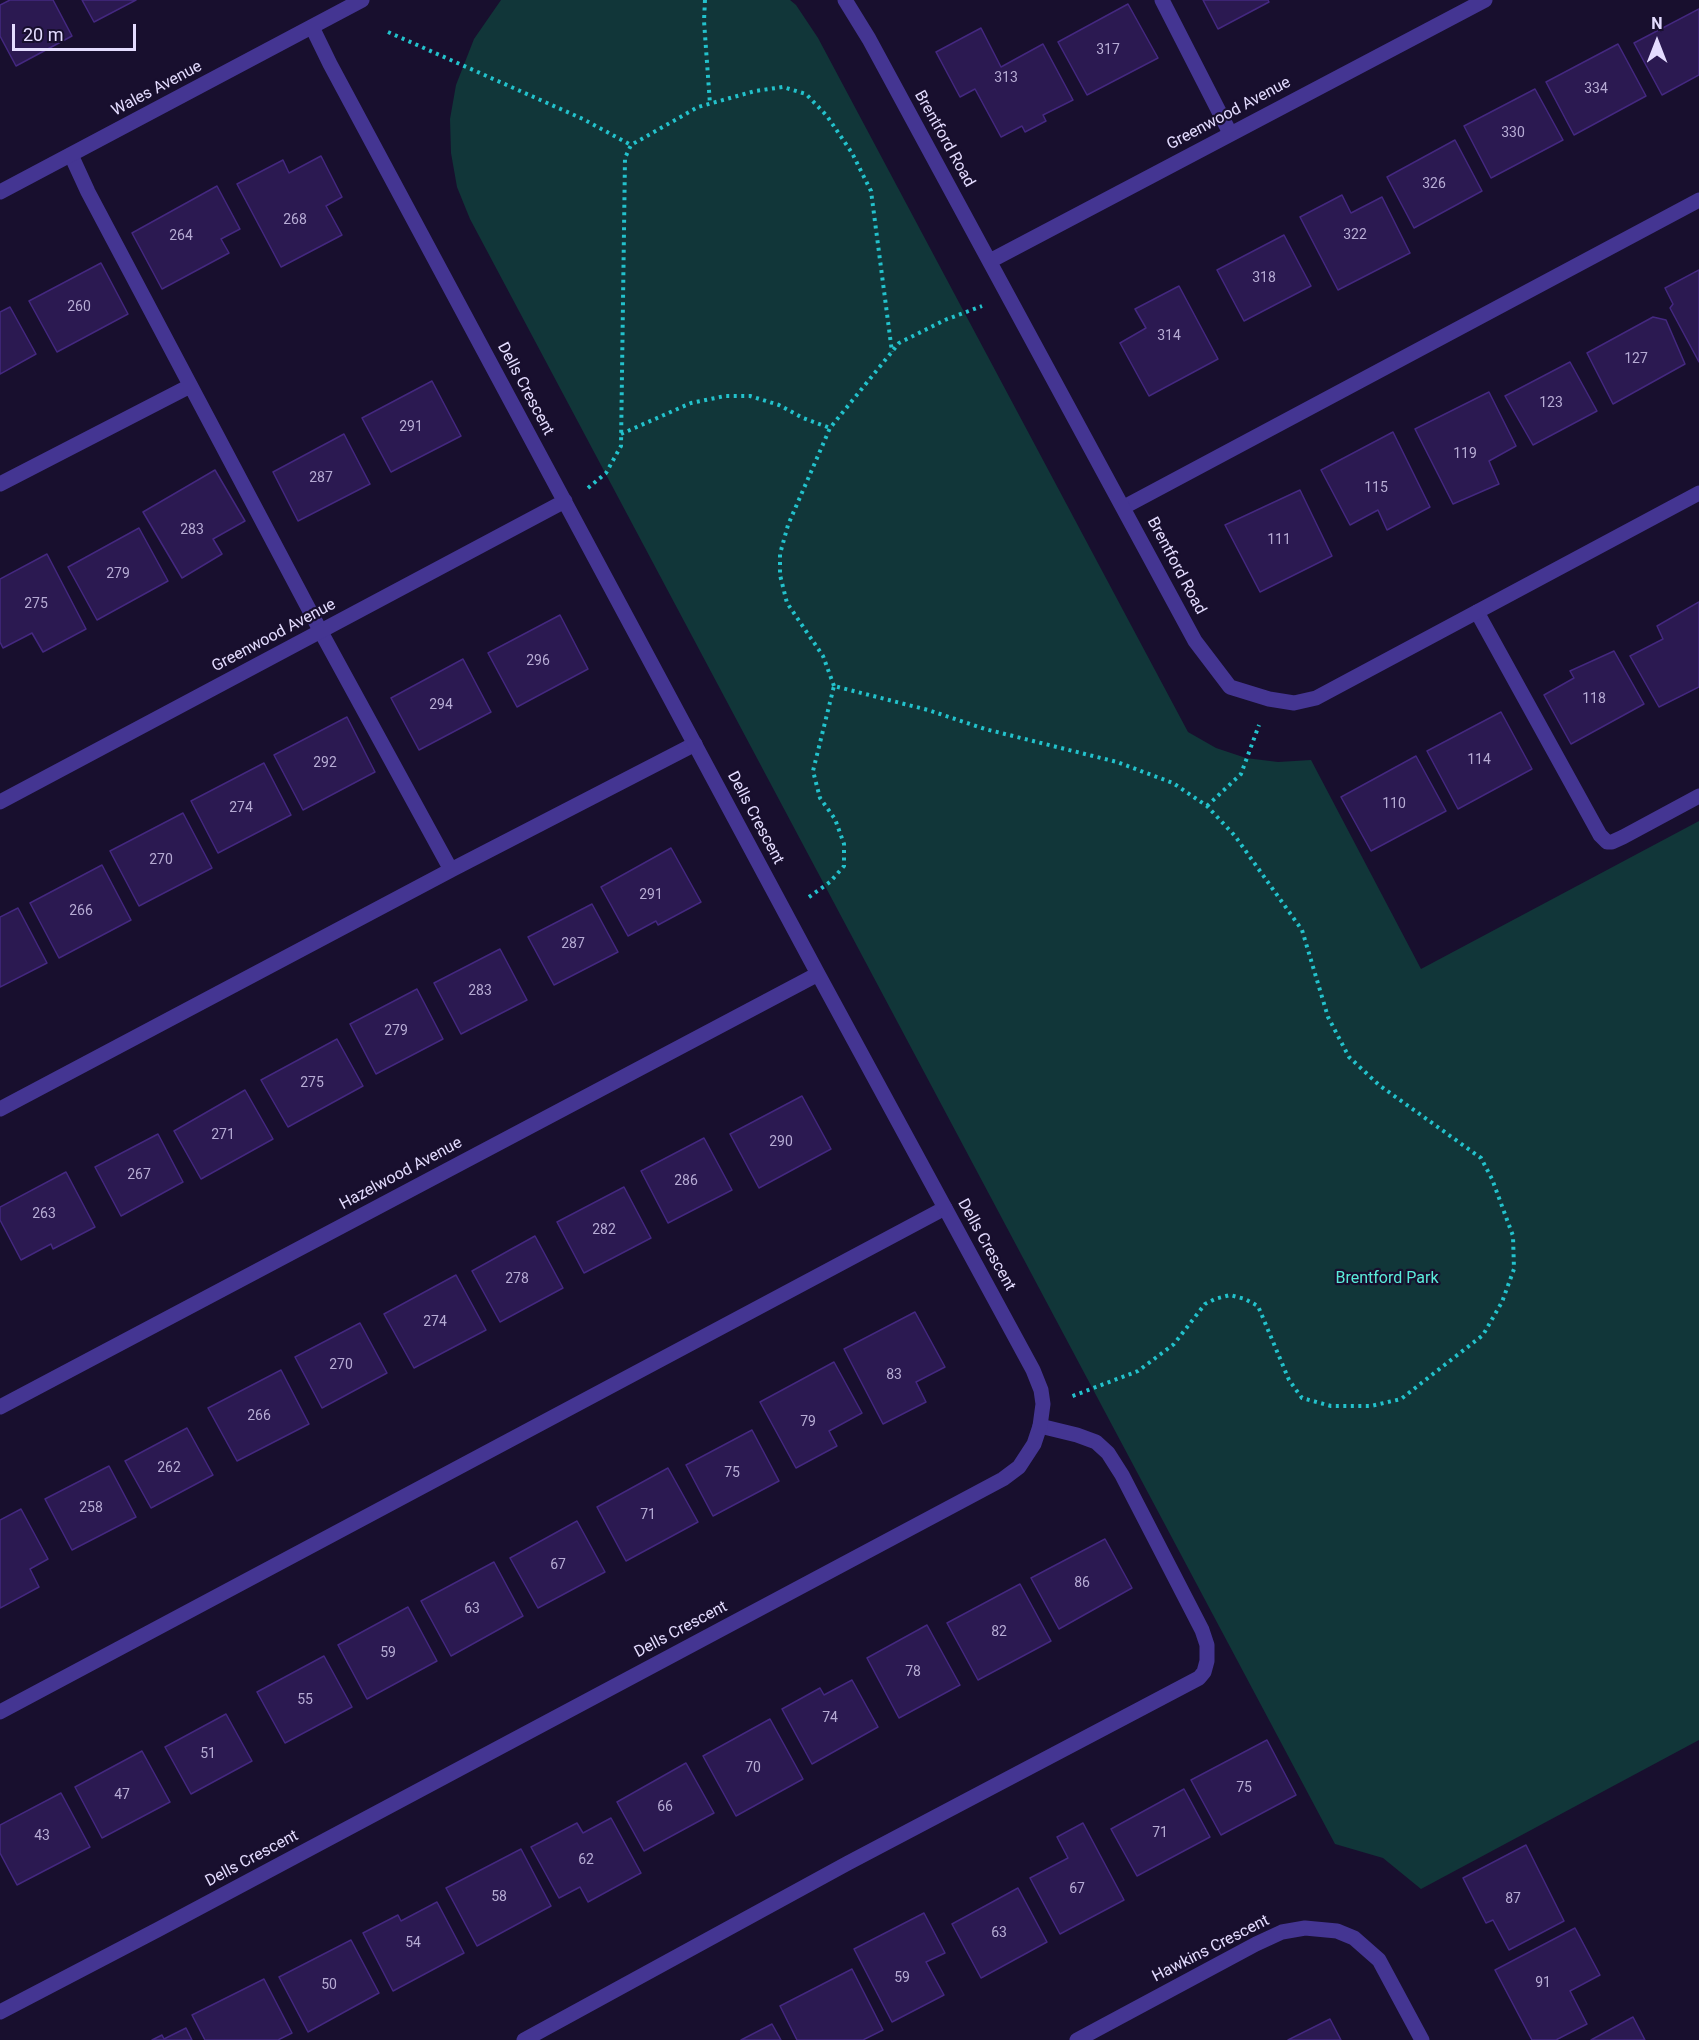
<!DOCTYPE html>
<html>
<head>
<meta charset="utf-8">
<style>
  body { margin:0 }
  #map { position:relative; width:1699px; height:2040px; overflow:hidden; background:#180f2e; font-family:Roboto,sans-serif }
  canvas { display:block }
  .north { position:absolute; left:1627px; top:12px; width:60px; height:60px; -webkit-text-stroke:4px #180f2e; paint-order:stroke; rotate:0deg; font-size:16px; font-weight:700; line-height:24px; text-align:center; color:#e4dcff }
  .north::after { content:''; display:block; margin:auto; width:21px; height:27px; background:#e4dcff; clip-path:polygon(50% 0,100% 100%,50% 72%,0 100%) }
  .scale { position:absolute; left:12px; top:24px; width:124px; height:27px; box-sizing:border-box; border:3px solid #e4dcff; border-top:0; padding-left:8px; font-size:18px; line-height:21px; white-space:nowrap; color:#e4dcff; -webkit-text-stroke:4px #180f2e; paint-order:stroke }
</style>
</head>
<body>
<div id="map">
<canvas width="1699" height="2040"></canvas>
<div class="north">N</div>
<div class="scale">20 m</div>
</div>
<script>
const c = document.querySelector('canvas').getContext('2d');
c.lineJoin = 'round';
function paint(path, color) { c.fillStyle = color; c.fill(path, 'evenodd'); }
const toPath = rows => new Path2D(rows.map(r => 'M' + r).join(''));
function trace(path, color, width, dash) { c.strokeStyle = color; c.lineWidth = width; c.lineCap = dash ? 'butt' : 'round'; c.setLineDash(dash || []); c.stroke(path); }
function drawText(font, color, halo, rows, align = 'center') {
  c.font = font + ' Roboto,sans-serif'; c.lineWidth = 4.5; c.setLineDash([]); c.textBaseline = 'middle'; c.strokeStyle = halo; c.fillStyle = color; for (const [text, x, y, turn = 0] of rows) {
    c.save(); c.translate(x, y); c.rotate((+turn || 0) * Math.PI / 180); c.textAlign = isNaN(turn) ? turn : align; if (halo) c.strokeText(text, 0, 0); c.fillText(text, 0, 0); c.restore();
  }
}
paint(toPath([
  [501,0,790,0,796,5,818,38,1188,732,1216,748,1246,758,1278,762,1311,760,1421,969,1699,821,1699,1740,1421,1889,1383,1858,1335,1844,470,219,457,187,451,153,450,119,456,85,474,39]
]), '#113639');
const building = toPath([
  [10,0,53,0,72,36,16,66,0,36,0,5,10,0],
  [82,0,136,0,94,22,82,0],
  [1203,0,1268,0,1269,2,1218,29,1203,0],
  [1128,4,1158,58,1087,95,1058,42,1128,4],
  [1699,9,1699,75,1662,95,1634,43,1699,9],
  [981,28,1001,67,1043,44,1073,100,1043,115,1046,121,1025,132,1022,126,1001,137,975,89,960,97,936,52,981,28],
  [1618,44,1646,96,1574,135,1546,82,1618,44],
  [1535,89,1563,140,1491,178,1464,126,1535,89],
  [1455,140,1482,191,1414,228,1387,177,1455,140],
  [321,156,342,197,326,206,342,235,281,267,237,184,283,160,289,173,321,156],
  [217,186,240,229,221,239,229,253,162,289,132,233,217,186],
  [1342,195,1351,213,1382,197,1410,253,1338,290,1300,217,1342,195],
  [1284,235,1311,286,1244,321,1217,270,1284,235],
  [101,263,128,314,57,352,29,301,101,263],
  [1699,270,1699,362,1670,308,1673,304,1665,288,1699,270],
  [1179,286,1218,359,1149,396,1120,343,1146,328,1135,309,1179,286],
  [10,307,36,354,0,374,0,312,10,307],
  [1653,317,1666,320,1685,364,1613,404,1587,353,1653,317],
  [1570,362,1597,411,1533,445,1505,396,1570,362],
  [432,381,461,436,391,472,362,418,432,381],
  [1489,392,1516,446,1489,461,1499,484,1453,504,1415,429,1489,392],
  [1393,432,1430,507,1387,530,1378,510,1350,525,1321,470,1393,432],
  [344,434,370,484,298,521,273,472,344,434],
  [215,470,245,521,213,539,222,554,182,578,143,512,215,470],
  [1300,490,1332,556,1260,592,1225,525,1300,490],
  [139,528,168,581,97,620,68,567,139,528],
  [47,554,86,629,43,652,32,633,3,648,0,642,0,579,47,554],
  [1699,602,1699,687,1659,707,1630,656,1663,639,1657,626,1699,602],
  [560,615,588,669,517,707,488,653,560,615],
  [1614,651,1644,704,1571,744,1544,695,1574,678,1570,671,1614,651],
  [463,659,491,712,419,750,391,698,463,659],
  [1501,712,1532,769,1458,809,1427,751,1501,712],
  [347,717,375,772,303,810,274,755,347,717],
  [1416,756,1446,811,1371,851,1341,797,1416,756],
  [264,763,291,815,218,853,191,801,264,763],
  [183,813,212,868,139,906,110,851,183,813],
  [671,848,701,902,658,925,656,921,628,936,601,887,671,848],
  [102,865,131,920,59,958,30,903,102,865],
  [592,904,618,952,554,985,528,937,592,904],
  [18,908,47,963,0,987,0,917,18,908],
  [500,949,527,1000,461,1034,434,983,500,949],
  [417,989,443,1039,376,1074,350,1024,417,989],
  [337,1039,363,1086,288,1127,261,1080,337,1039],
  [245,1090,273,1139,201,1179,174,1131,245,1090],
  [802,1096,831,1149,759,1188,730,1134,802,1096],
  [158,1134,183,1182,121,1216,95,1167,158,1134],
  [704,1138,732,1190,668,1223,641,1171,704,1138],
  [66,1172,95,1227,53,1249,51,1244,21,1260,0,1220,0,1207,66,1172],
  [624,1187,651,1238,584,1273,557,1222,624,1187],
  [535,1236,563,1288,500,1322,472,1271,535,1236],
  [456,1275,486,1330,414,1368,384,1314,456,1275],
  [915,1312,945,1367,916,1382,926,1402,883,1424,844,1349,915,1312],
  [360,1323,387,1373,322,1408,295,1357,360,1323],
  [834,1362,862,1413,829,1431,837,1446,796,1468,760,1402,834,1362],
  [281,1370,309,1424,237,1461,208,1408,281,1370],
  [187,1428,213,1475,151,1508,125,1461,187,1428],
  [752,1430,779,1481,713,1516,686,1465,752,1430],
  [109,1466,136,1517,72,1550,45,1499,109,1466],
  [668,1468,698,1522,626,1561,597,1507,668,1468],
  [21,1509,48,1559,30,1569,39,1587,0,1608,0,1520,21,1509],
  [577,1521,605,1572,538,1608,510,1558,577,1521],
  [1105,1539,1132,1588,1059,1629,1031,1578,1105,1539],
  [494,1562,523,1616,451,1656,421,1601,494,1562],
  [1020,1584,1051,1641,978,1680,947,1623,1020,1584],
  [408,1607,437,1661,367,1699,338,1645,408,1607],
  [927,1625,960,1685,899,1718,867,1658,927,1625],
  [324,1656,352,1707,285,1743,257,1692,324,1656],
  [852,1680,878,1727,812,1764,782,1709,820,1688,824,1695,852,1680],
  [226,1714,252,1761,191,1794,165,1747,226,1714],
  [770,1719,803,1779,736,1816,703,1756,770,1719],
  [1267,1740,1296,1795,1221,1835,1191,1780,1267,1740],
  [142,1751,170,1802,102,1838,75,1787,142,1751],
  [686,1763,714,1813,644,1851,617,1802,686,1763],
  [1184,1789,1210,1837,1137,1876,1111,1829,1184,1789],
  [61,1793,90,1847,17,1885,0,1853,0,1825,61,1793],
  [611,1818,641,1873,588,1902,580,1887,559,1898,531,1847,577,1823,583,1833,611,1818],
  [1083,1823,1124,1900,1060,1934,1030,1878,1068,1858,1057,1837,1083,1823],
  [1526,1845,1564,1921,1509,1950,1493,1920,1486,1923,1463,1878,1526,1845],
  [521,1849,551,1906,477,1946,446,1888,521,1849],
  [1018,1888,1047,1942,981,1978,952,1924,1018,1888],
  [437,1902,464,1953,393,1991,363,1933,398,1915,401,1921,437,1902],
  [924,1913,945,1953,926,1962,944,1995,892,2022,854,1949,924,1913],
  [1575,1928,1600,1975,1570,1991,1587,2024,1556,2040,1532,2040,1495,1970,1575,1928],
  [351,1940,379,1993,308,2032,279,1977,351,1940],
  [852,1969,883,2030,863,2040,797,2040,780,2006,852,1969],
  [264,1979,292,2033,278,2040,205,2040,192,2015,264,1979],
  [1633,2017,1645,2040,1591,2040,1633,2017],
  [1330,2019,1341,2040,1288,2040,1330,2019],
  [772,2024,781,2040,741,2040,772,2024],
  [186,2028,192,2040,152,2040,162,2035,164,2039,186,2028]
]);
paint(building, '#2b1951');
trace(building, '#442880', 1.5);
trace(toPath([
  [705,0,704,21,710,104],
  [388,32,583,119,631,145],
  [621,434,691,403,725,396,750,396,779,405,803,418,830,428],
  [588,488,606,473,621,446,625,158,631,145,698,107,755,91,783,87,806,94,827,116,852,153,871,191,892,352],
  [834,686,823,656,787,603,780,575,780,554,788,525,830,428,899,343,945,320,982,306],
  [1207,806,1241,774,1259,725],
  [809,897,830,882,844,866,844,844,835,819,820,798,813,771,834,686,928,710,985,729,1117,762,1173,783,1207,806,1235,836,1302,930,1328,1017,1349,1057,1379,1085,1481,1158,1492,1179,1513,1236,1514,1269,1502,1302,1483,1335,1401,1399,1371,1406,1331,1406,1302,1398,1289,1380,1258,1306,1245,1299,1230,1295,1215,1299,1205,1304,1174,1344,1138,1371,1070,1397]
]), '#23c2cc', 4, [3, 4.5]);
trace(toPath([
  [1162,0,1230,133],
  [0,484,190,386],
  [1124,507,1699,200],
  [1477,612,1600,835,1607,842,1612,842,1623,837,1699,796],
  [451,870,695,744],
  [0,1109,451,870,321,632,88,192,71,155],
  [0,1712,945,1208],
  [524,2040,848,1863,1199,1678,1204,1672,1207,1661,1207,1645,1202,1630,1122,1475,1108,1453,1096,1442,1077,1435,1040,1426]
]), '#443592', 15);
trace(toPath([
  [845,0,869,39,1195,641,1230,687,1269,699,1294,703,1316,698,1699,493],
  [0,192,362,0],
  [990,261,1485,0],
  [0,802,565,501],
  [0,1407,818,974],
  [0,2012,159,1929,1003,1479,1019,1467,1034,1444,1040,1426,1043,1404,1041,1390,1033,1370,818,974,330,64,312,27],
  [1077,2040,1256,1944,1282,1932,1305,1928,1337,1931,1354,1938,1379,1960,1422,2040]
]), '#443592', 15);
drawText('14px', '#b6abd4', null, [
  ["317",1108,50],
  ["313",1006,78],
  ["334",1596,89],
  ["330",1513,133],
  ["326",1434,184],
  ["268",295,220],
  ["322",1355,235],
  ["264",181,236],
  ["318",1264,278],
  ["260",79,307],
  ["314",1169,336],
  ["127",1636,359],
  ["123",1551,403],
  ["291",411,427],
  ["119",1465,454],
  ["287",321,478],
  ["115",1376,488],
  ["283",192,530],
  ["111",1279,540],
  ["279",118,574],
  ["275",36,604],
  ["296",538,661],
  ["118",1594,699],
  ["294",441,705],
  ["114",1479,760],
  ["292",325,763],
  ["110",1394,804],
  ["274",241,808],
  ["270",161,860],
  ["291",651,895],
  ["266",81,911],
  ["287",573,944],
  ["283",480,991],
  ["279",396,1031],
  ["275",312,1083],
  ["271",223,1135],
  ["290",781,1142],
  ["267",139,1175],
  ["286",686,1181],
  ["263",44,1214],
  ["282",604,1230],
  ["278",517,1279],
  ["274",435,1322],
  ["270",341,1365],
  ["83",894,1375],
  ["266",259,1416],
  ["79",808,1422],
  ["262",169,1468],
  ["75",732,1473],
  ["258",91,1508],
  ["71",648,1515],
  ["67",558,1565],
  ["86",1082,1583],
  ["63",472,1609],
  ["82",999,1632],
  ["59",388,1653],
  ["78",913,1672],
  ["55",305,1700],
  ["74",830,1718],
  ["51",208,1754],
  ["70",753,1768],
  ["75",1244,1788],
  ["47",122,1795],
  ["66",665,1807],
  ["71",1160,1833],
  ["43",42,1836],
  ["62",586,1860],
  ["67",1077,1889],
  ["58",499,1897],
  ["87",1513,1899],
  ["63",999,1933],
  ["54",413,1943],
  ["59",902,1978],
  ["91",1543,1983],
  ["50",329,1985]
]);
drawText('16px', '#e4dcff', '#180f2e', [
  ["Wales Avenue",157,89,-28],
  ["Greenwood Avenue",1229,114,-28],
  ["Brentford Road",944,139,61],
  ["Dells Crescent",525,389,62],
  ["Brentford Road",1176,566,62],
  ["Greenwood Avenue",274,636,-28],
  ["Dells Crescent",755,818,62],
  ["Hazelwood Avenue",401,1174,-28],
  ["Dells Crescent",986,1245,61],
  ["Dells Crescent",681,1630,-28],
  ["Dells Crescent",252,1859,-28],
  ["Hawkins Crescent",1211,1949,-27]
]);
drawText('16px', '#5aedda', '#180f2e', [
  ["Brentford Park",1387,1279]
]);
</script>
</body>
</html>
